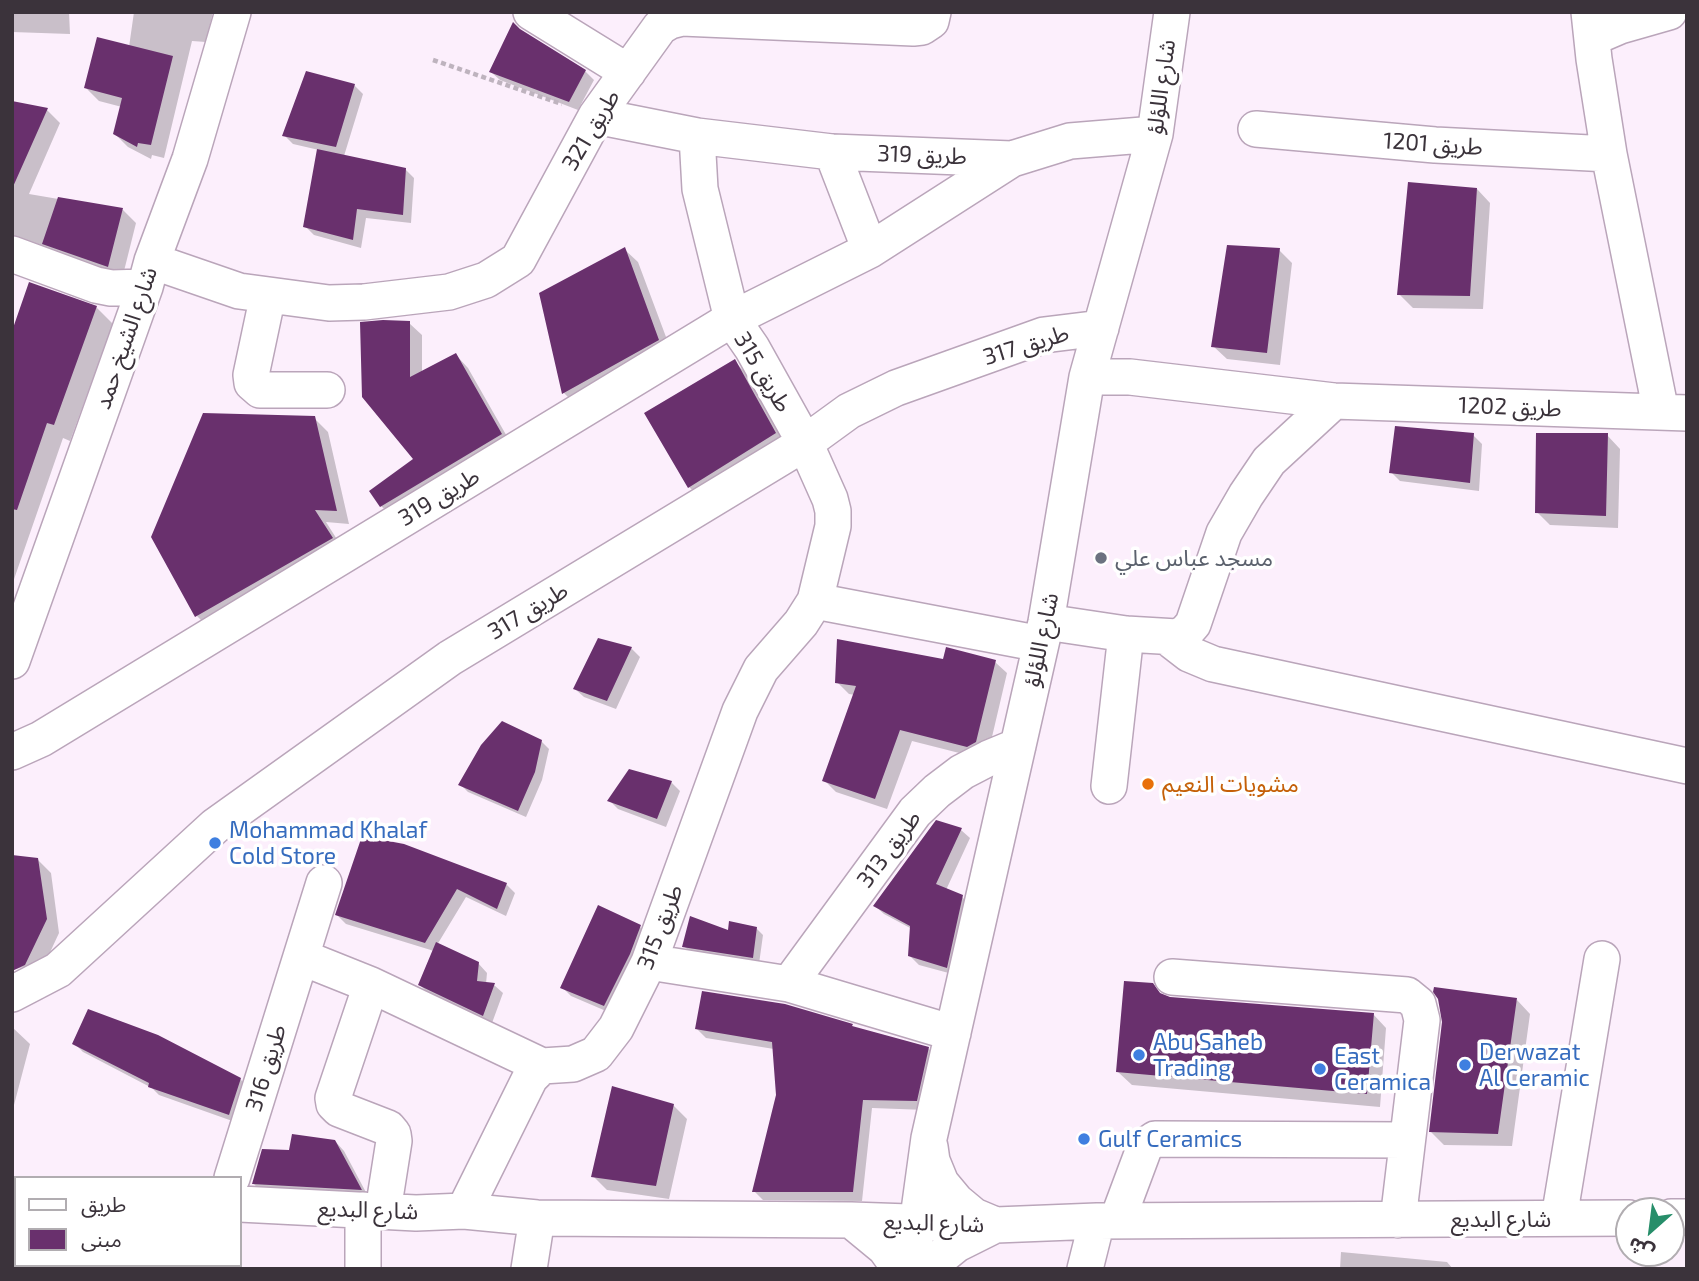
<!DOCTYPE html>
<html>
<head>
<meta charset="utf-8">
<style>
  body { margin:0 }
  #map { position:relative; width:1699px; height:1281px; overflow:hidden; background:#fceffc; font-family:"Exo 2","Noto Sans Arabic",sans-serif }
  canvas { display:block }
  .frame { position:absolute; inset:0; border:14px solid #3b333b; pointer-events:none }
  .legend { position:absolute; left:14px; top:1176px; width:228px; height:91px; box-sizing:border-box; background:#fff; border:2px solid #b1adb1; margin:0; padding:9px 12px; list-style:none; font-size:21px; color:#3b333b }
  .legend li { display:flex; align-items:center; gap:14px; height:35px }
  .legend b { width:35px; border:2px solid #b1adb1 }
  .north { position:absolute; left:1615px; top:1197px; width:70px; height:70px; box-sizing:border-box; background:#fff; border:2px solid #b1adb1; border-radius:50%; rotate:208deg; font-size:19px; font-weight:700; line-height:28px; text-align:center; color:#3b333b }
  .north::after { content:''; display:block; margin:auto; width:24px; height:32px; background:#278e6a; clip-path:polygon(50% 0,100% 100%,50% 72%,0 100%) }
</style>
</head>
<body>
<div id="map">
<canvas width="1699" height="1281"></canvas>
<div class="frame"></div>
<ul class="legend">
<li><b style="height:9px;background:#fff"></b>طريق</li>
<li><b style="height:19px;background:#69306d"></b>مبنى</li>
</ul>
<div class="north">ش</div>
</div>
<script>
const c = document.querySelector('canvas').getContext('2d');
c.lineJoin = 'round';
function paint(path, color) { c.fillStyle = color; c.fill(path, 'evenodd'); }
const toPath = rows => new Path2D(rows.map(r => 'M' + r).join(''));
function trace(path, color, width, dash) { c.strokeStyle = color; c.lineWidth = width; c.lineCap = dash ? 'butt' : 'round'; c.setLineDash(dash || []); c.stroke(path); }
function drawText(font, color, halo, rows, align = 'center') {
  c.font = font + ' "Exo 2","Noto Sans Arabic",sans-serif'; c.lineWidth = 7; c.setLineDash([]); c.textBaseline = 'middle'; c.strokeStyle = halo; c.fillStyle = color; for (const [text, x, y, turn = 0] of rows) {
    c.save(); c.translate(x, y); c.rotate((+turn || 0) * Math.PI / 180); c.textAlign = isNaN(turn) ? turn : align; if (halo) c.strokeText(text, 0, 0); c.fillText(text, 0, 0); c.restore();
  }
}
paint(toPath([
  [12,12,69,12,70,34,12,32],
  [134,12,213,12,206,42,192,41,164,158,152,155,151,159,128,147,115,134,122,107,99,101,86,88,129,47],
  [585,71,594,80,578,110,500,80,491,72],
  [354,85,363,94,344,156,405,169,414,178,411,223,366,218,361,248,314,235,305,226,319,150,293,144,284,135],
  [12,102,47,110,60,123,29,194,123,210,136,223,122,279,12,240],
  [1477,189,1490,203,1483,309,1413,308,1399,294],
  [624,249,638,262,672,353,577,406,564,393,541,294],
  [1279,250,1292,263,1280,365,1227,359,1213,346],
  [96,307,113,324,70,441,63,438,12,585,12,337],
  [409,323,422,335,422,373,456,355,468,368,513,447,394,518,381,506,415,459,364,396],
  [735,362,748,375,788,447,703,500,689,487],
  [314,418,328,432,349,524,326,522,345,552,210,629,197,616],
  [1473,435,1482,444,1479,491,1400,481,1391,472],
  [1607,435,1620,449,1618,528,1550,525,1537,512],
  [599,640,631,648,640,657,616,709,584,697,575,689],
  [944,661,995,662,1007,673,988,754,979,758,912,741,887,809,836,792,824,780,855,695,849,694,837,682],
  [541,741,549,749,542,780,526,817,468,792,461,785],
  [671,782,680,791,666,827,618,809,610,801],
  [961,830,970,838,946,890,962,897,971,906,956,975,919,965,910,956,912,929,884,914,875,906],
  [363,838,506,884,515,893,506,916,466,897,437,945,478,963,487,973,486,984,494,985,503,993,492,1023,429,994,420,985,434,951,346,924,337,915],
  [37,859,51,873,59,933,46,961,12,970],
  [640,927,649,936,613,1014,571,996,562,987],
  [756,928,763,935,759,964,691,953,684,946,729,932],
  [1153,985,1164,997,1373,1014,1386,1028,1380,1107,1132,1085,1118,1072],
  [1517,1000,1530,1014,1512,1146,1444,1145,1431,1132],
  [852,1026,855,1029,928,1048,937,1058,926,1110,872,1108,862,1201,763,1200,754,1191,777,1095,774,1049,706,1038,697,1029],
  [12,1027,30,1044,14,1105,12,1104],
  [74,1043,240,1079,249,1088,238,1123,159,1095,152,1088,83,1052],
  [673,1105,687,1119,669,1199,607,1190,593,1176],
  [335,1141,344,1151,369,1198,262,1193,254,1184,291,1152],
  [1341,1252,1447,1262,1453,1269,1340,1269]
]), '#0003');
paint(toPath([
  [513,22,520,29,586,70,569,102,489,72],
  [97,37,173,56,151,145,138,143,137,147,113,134,122,98,84,88],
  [306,71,355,84,336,147,282,136],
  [12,101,48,108,12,189],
  [317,149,406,168,403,215,357,209,353,240,303,227],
  [1408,182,1477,188,1470,296,1397,295],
  [58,197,123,208,108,267,42,244],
  [1227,245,1280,248,1267,353,1211,347],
  [625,247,659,340,562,394,539,293],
  [29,282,97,306,54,425,47,423,17,510,12,509,12,331],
  [383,320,410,321,410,377,456,353,502,434,380,507,369,491,413,459,362,397,360,322],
  [735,359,776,433,688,488,644,413],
  [203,413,315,416,337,511,315,510,333,538,195,617,151,537],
  [1395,426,1474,433,1470,483,1389,473],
  [1536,433,1608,433,1606,516,1535,513],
  [598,638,632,647,607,701,573,689],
  [837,639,943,659,946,647,996,660,976,742,967,747,900,730,875,799,822,781,856,686,835,683],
  [502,721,542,740,535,772,518,811,458,785,481,745],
  [629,769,672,781,657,819,607,801],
  [936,820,962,828,936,884,963,895,947,968,908,956,910,926,873,906],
  [362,836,404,844,507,883,497,909,457,889,425,943,335,915],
  [12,855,38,858,47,919,25,965,12,971],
  [598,905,641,925,630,954,604,1006,560,988],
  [690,916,728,930,729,921,757,927,753,958,682,947],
  [436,942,479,962,477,981,495,983,483,1016,418,985],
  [1124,981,1153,983,1160,993,1170,997,1374,1013,1367,1094,1116,1072],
  [1434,987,1517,998,1498,1134,1429,1132,1442,1022,1438,999,1433,992],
  [702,991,785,1004,853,1024,852,1026,929,1047,917,1101,863,1100,853,1192,752,1192,776,1095,772,1042,695,1029],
  [88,1009,158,1035,241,1078,229,1115,148,1087,149,1083,72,1044],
  [612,1086,674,1104,656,1186,591,1177],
  [292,1134,335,1140,362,1190,252,1184,262,1149,289,1150]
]), '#69306d');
const minor = toPath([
  [531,12,628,72],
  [1589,12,1594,59,1609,154,1661,412],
  [1592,38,1620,26,1669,12],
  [596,116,697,136,832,152,1012,159],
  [1256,129,1435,145,1609,154],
  [832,152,870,250],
  [12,254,96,285,111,288,145,287],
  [152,261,239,291,329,303,364,302,449,292,486,280,518,260,596,116,660,27,670,21,682,18,913,28,922,27,931,21,933,12],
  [268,295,251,375,252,383,260,390,327,390],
  [1087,377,1130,377,1334,401,1687,413],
  [815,601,1041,644],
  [1046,622,1126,634,1177,637,1186,632,1193,624,1224,533,1246,495,1269,461,1334,401],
  [1167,637,1189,654,1213,664,1687,766],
  [12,661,145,287,152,261,190,159,233,12],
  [12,752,41,739,732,319,870,250,1012,159,1070,141,1155,134],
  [1109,786,1126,634],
  [301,957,371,985,542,1066],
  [649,962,789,984,915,812,937,791,962,772,989,758,1018,746],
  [1172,977,1407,995,1418,1004,1422,1020,1398,1220],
  [789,984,953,1033],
  [371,985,333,1098,334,1104,339,1109,388,1128,393,1134,394,1141,383,1211],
  [12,994,58,970,215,826,450,658,805,443,849,411,896,388,1044,335,1101,328],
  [930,1147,932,1161,941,1183,956,1201,974,1216,993,1224],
  [232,1178,324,883],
  [12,1196,16,1196],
  [240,1204,416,1213,464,1211,537,1218,851,1220,996,1225,1097,1221,1629,1218],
  [363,1210,363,1269],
  [464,1211,530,1078,542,1066,573,1064,596,1054,616,1028,649,962,740,711,761,669,801,623,815,601,833,526,833,511,830,499,805,443,752,348,732,319,700,189,697,136],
  [1671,1217,1687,1217],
  [1559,1218,1602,959],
  [851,1220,885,1248,900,1269],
  [1117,1221,1145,1146,1155,1139,1406,1140],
  [529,1269,537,1218],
  [911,1269,929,1138,1046,622,1087,377,1155,134,1172,12],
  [926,1269,957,1244,993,1226],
  [1085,1269,1097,1221]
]);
trace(minor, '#baa5ba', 38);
trace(toPath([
  [433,60,562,104]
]), '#beb3be', 4.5, [5, 3.5]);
trace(minor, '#fff', 35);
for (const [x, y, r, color] of [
  [1101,558,7,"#6b7280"],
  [1148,784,7,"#e8710a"],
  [215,843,7,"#3f7fe0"],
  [1139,1055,7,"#3f7fe0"],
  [1465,1065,7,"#3f7fe0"],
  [1320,1069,7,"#3f7fe0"],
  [1084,1139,7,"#3f7fe0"]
]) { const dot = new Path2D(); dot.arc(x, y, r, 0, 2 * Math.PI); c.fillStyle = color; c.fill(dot); trace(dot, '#fff', 2.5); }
drawText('23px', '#3b333b', '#fff', [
  ["شارع اللؤلؤ",1161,87,-82],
  ["طريق 321",591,130,-59],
  ["طريق 1201",1433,144,4],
  ["طريق 319",922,155,2],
  ["شارع الشيخ حمد",126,338,-71],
  ["طريق 317",1026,345,-17],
  ["طريق 315",763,372,59],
  ["طريق 1202",1510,407,2],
  ["طريق 319",439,497,-31],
  ["طريق 317",528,611,-31],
  ["شارع اللؤلؤ",1041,640,-78],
  ["طريق 313",889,849,-53],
  ["طريق 315",660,927,-69],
  ["طريق 316",266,1068,-73],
  ["شارع البديع",368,1210,2],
  ["شارع البديع",1501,1219],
  ["شارع البديع",934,1223,2]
]);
drawText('23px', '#5b616d', '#fff', [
  ["مسجد عباس علي",1115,558]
], 'left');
drawText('23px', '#c56008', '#fff', [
  ["مشويات النعيم",1162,784]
], 'left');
drawText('23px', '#366cbe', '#fff', [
  ["Mohammad Khalaf",229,830],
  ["Cold Store",229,856],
  ["Abu Saheb",1153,1042],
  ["Trading",1153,1068],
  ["Derwazat",1479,1052],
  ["Al Ceramic",1479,1078],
  ["East",1334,1056],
  ["Ceramica",1334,1082],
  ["Gulf Ceramics",1098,1139]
], 'left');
</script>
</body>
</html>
